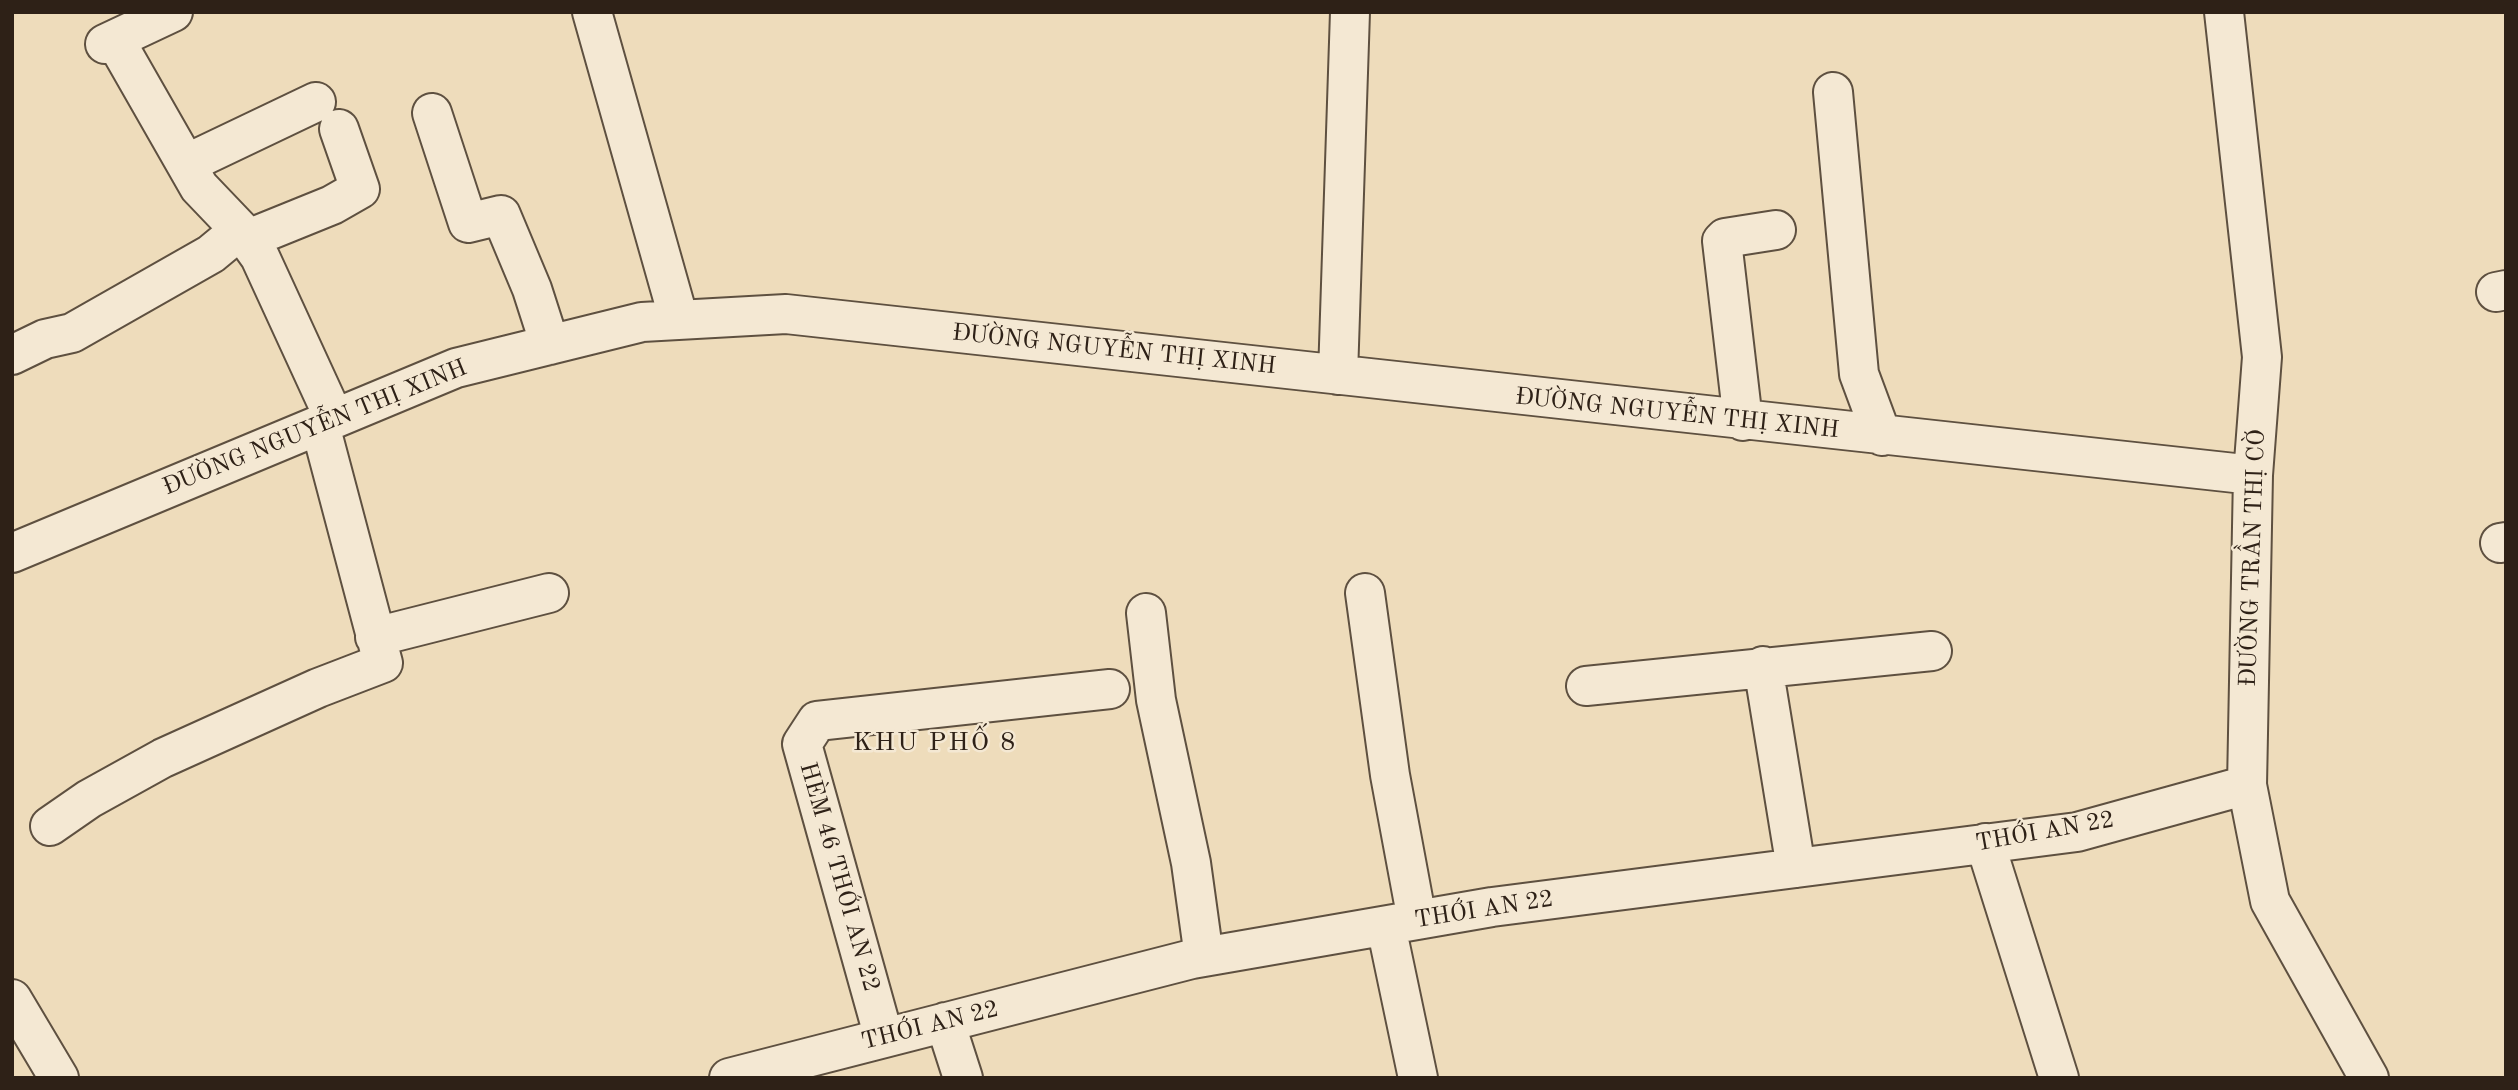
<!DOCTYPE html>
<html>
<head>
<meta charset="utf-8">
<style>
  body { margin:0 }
  #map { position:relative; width:2518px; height:1090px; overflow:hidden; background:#eedcbb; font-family:"Old Standard TT",serif }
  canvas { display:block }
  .frame { position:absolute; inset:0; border:14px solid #2e2117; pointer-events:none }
</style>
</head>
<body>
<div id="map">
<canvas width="2518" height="1090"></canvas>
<div class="frame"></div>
</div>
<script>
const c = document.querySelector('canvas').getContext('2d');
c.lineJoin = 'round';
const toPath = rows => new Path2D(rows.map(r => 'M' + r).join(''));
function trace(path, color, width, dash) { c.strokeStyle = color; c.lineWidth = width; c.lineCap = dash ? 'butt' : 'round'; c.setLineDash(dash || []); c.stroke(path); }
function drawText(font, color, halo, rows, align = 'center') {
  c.font = font + ' "Old Standard TT",serif'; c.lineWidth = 5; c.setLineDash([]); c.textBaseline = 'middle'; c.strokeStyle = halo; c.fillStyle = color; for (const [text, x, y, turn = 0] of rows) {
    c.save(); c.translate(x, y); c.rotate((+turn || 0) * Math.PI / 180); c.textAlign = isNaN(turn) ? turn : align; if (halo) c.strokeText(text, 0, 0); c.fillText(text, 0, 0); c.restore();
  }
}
const minor = toPath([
  [592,12,679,320],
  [2224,12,2262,357,2253,475,2247,785,2270,901,2369,1078],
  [115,40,199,187,242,232,260,257,334,418],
  [105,44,173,12],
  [1833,92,1859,374,1882,436],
  [432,113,468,223,501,215,532,289,550,345],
  [186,164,316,102],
  [248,239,332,205,360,189,339,129],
  [2496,292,2506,290],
  [12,355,45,339,72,333,211,254,240,230],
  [1338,375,1350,12],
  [1743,421,1722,241,1725,238,1776,230],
  [2500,543,2506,542],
  [12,553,456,368,642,322,786,314,2253,475],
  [1365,593,1390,775,1417,920],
  [1146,613,1156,700,1191,863,1204,957],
  [375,637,549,593],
  [1763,666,1796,868],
  [1586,686,1932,651],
  [50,826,89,799,163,758,318,688,383,663,320,425],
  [1985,843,2059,1078],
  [1386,926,1418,1078],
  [12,999,59,1078],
  [945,1022,963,1078],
  [884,1038,802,744,817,721,1110,689],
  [729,1078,1192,959,1492,907,2077,832,2247,785]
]);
trace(minor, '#5e5040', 42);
trace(minor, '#f4e8d3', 38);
drawText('24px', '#2e2117', '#f4e8d3', [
  ["ĐƯỜNG NGUYỄN THỊ XINH",1114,350,6],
  ["ĐƯỜNG NGUYỄN THỊ XINH",1677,414,6],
  ["ĐƯỜNG NGUYỄN THỊ XINH",315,428,-22],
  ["ĐƯỜNG TRẦN THỊ CỜ",2253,558,-88],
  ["THỚI AN 22",2045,832,-10],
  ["HÈM 46 THỚI AN 22",839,877,74],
  ["THỚI AN 22",1484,910,-9],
  ["THỚI AN 22",930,1026,-14]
]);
c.letterSpacing = '2px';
drawText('26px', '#2e2117', '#f4e8d3', [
  ["KHU PHỐ 8",935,743]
]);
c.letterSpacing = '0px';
</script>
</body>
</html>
